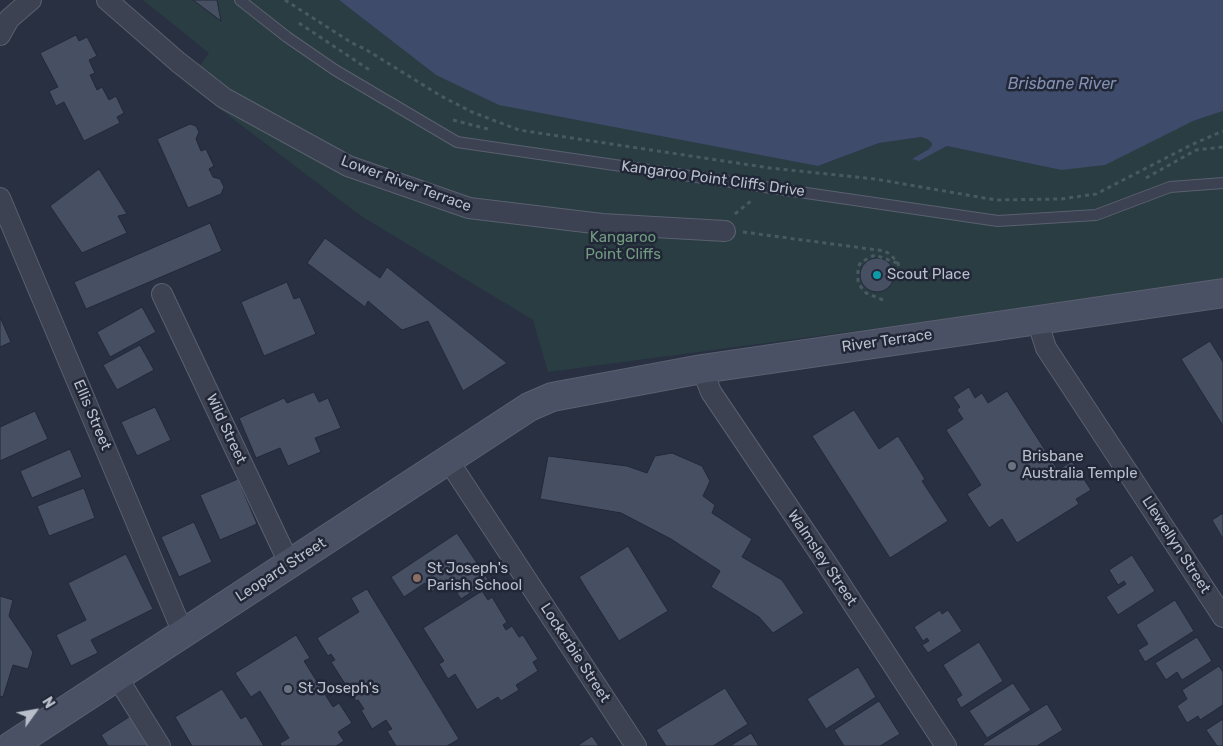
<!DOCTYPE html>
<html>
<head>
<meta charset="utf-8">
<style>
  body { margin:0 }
  #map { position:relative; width:1223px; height:746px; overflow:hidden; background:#283042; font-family:Rubik,sans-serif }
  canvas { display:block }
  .north { position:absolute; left:10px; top:686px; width:50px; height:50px; -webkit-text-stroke:4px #212737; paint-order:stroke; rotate:58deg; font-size:14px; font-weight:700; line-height:20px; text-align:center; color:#b9becb }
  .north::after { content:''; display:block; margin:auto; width:18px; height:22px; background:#b9becb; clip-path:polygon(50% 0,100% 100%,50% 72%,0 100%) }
</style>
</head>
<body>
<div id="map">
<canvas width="1223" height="746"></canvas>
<div class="north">N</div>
</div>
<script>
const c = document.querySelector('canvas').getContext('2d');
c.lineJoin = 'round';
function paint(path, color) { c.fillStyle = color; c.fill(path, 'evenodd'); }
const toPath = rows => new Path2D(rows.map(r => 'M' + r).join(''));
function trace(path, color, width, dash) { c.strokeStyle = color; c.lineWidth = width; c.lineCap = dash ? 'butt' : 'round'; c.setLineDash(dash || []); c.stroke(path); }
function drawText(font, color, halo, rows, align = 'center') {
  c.font = font + ' Rubik,sans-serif'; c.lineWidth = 5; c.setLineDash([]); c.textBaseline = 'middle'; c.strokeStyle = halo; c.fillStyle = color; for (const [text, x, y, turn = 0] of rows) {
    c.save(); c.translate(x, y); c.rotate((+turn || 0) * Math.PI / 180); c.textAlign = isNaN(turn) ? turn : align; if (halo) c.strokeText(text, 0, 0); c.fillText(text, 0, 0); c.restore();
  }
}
paint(toPath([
  [143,0,339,0,436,75,818,166,879,143,921,137,927,138,931,142,932,146,929,149,913,159,919,161,947,146,1061,170,1193,121,1223,111,1223,278,901,325,548,372,533,320,361,216,187,84,209,53]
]), '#2a3d43');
paint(toPath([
  [339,0,1223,0,1223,111,1193,121,1105,165,1061,170,947,146,919,161,912,159,929,149,932,145,931,142,927,139,921,137,879,143,818,166,499,105,436,75]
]), '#3f4b6a');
const building = toPath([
  [193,0,217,0,221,21,193,0],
  [76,35,79,41,87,37,97,56,89,60,95,73,90,75,97,90,102,87,109,100,116,96,124,113,117,117,120,123,84,141,64,102,56,106,49,91,58,87,40,53,76,35],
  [190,124,196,126,199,132,196,139,201,151,206,149,214,166,209,169,213,177,220,179,224,187,221,194,188,208,157,139,190,124],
  [99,169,127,214,118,216,127,233,82,253,50,206,99,169],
  [210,223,222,251,86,309,74,282,210,223],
  [325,238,380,278,387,267,507,363,463,391,428,321,402,330,368,301,365,307,307,263,325,238],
  '860 275a17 17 0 1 1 34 0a17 17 0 1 1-34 0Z',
  [287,282,294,299,300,297,316,334,264,356,241,302,287,282],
  [142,307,156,332,110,357,97,332,142,307],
  [0,317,11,342,0,347,0,317],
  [1210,341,1223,362,1223,426,1181,359,1210,341],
  [140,345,154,370,117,390,103,365,140,345],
  [969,387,975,398,982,393,988,403,1007,391,1058,470,1072,461,1091,490,1076,499,1079,504,1017,543,1002,519,989,528,967,494,981,485,946,430,963,419,957,410,960,407,953,397,969,387],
  [314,392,319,402,328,398,341,428,315,438,321,452,288,466,280,448,256,458,239,418,284,398,287,403,314,392],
  [155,407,171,440,137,456,121,422,155,407],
  [854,410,879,449,898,436,925,479,922,481,948,521,890,558,812,436,854,410],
  [35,411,48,439,0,461,0,427,35,411],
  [70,449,82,477,32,498,20,471,70,449],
  [672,453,702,466,710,481,703,496,715,505,712,513,752,539,742,557,782,580,804,613,773,633,759,617,711,587,720,571,671,539,621,513,540,499,548,456,627,466,647,473,655,456,672,453],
  [238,479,257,524,220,540,200,495,238,479],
  [84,488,95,518,49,536,37,506,84,488],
  [1223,513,1223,539,1212,520,1223,513],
  [194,522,212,562,179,577,161,537,194,522],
  [457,533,489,581,461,599,449,580,431,592,425,583,404,597,391,577,457,533],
  [628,546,668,611,619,641,579,577,628,546],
  [126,554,153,609,91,640,98,653,71,666,56,635,86,620,68,583,126,554],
  [1132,555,1155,591,1118,615,1106,597,1126,584,1124,581,1118,585,1109,570,1132,555],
  [367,589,459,739,447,746,396,746,387,731,392,729,386,720,372,729,361,710,364,709,358,700,356,701,331,662,335,660,331,654,328,656,317,638,359,612,351,598,367,589],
  [482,591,488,600,492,597,507,622,503,625,506,630,512,626,519,637,523,635,538,659,533,662,538,671,516,685,519,690,501,701,498,697,477,710,455,674,448,679,439,664,444,661,423,628,482,591],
  [0,596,13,600,9,616,33,652,28,669,13,665,3,697,0,696,0,596],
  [1175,600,1194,631,1145,662,1138,650,1148,644,1136,625,1175,600],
  [940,610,942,614,948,610,962,631,928,653,922,645,929,641,927,638,923,641,914,627,940,610],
  [296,635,310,658,304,661,333,707,339,703,352,723,338,732,344,741,336,746,281,746,280,743,289,738,260,691,251,697,235,673,296,635],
  [1197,637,1212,661,1182,680,1177,672,1166,680,1155,663,1197,637],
  [979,642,1003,681,961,708,956,699,962,695,943,665,979,642],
  [1219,666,1223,672,1223,705,1200,720,1198,716,1187,723,1177,706,1187,699,1182,690,1219,666],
  [858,667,876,697,826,729,807,699,858,667],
  [1013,683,1031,710,987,738,969,711,1013,683],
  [725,688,748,724,713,746,666,746,656,730,725,688],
  [222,689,241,719,246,716,264,746,192,746,175,717,222,689],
  [879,701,900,734,880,746,844,746,834,730,879,701],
  [1047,704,1063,730,1037,746,984,746,983,744,1047,704],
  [132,715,151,746,108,746,101,735,132,715],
  [1223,719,1223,746,1217,746,1206,730,1223,719],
  [751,733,759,746,730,746,751,733],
  [592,736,599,746,577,746,592,736]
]);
paint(building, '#474f63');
trace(building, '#232939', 1);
const lane = toPath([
  [240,0,287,37,335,70,457,142,998,221,1096,215,1170,187,1223,183]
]);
const street = toPath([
  [107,0,178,62,224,98,348,166,469,208,602,224,725,231],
  [0,35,9,19,31,0],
  [0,198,183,633],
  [162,294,290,565],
  [1037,320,1046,348,1223,617],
  [702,369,711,392,829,567,946,746],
  [448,460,636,746],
  [117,677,160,746]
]);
const secondary = toPath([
  [11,746,529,407,552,397,702,369,1223,293]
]);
trace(lane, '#5a606f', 12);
trace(street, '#5a606f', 22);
trace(secondary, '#5a606f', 30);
trace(toPath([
  [285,0,352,43,365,49,441,96,472,112,519,130,770,168,875,179,996,200,1061,199,1096,194,1191,145,1223,131],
  [299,23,371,71],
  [453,120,488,129],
  [1146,178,1196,150,1223,147],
  [735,214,752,200],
  [743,232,885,251,891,255,898,263,901,274],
  [883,300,866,293,861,287,858,281,858,267,861,262,875,255,897,263]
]), '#485a5f', 3, [4, 4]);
trace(lane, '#3c4251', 10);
trace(street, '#3c4251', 20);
trace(secondary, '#4a5164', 28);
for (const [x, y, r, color] of [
  [877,275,5,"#0f9aa8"],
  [1012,466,5,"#6b7280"],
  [417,578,5,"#8d6e63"],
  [288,689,5,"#6b7280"]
]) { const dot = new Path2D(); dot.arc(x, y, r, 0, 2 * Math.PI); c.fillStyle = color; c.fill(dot); trace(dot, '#212737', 2); }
drawText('15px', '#b9becb', '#212737', [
  ["Kangaroo Point Cliffs Drive",713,179,8],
  ["Lower River Terrace",406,184,20],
  ["River Terrace",887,341,-8],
  ["Ellis Street",92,415,67],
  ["Wild Street",226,429,65],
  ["Llewellyn Street",1176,545,57],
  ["Walmsley Street",822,558,56],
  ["Leopard Street",281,570,-33],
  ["Lockerbie Street",575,653,57]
]);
drawText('15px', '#719b80', '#212737', [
  ["Kangaroo",623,238],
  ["Point Cliffs",623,255]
]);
drawText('15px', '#b9becb', '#212737', [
  ["Scout Place",887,275],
  ["Brisbane",1022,457],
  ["Australia Temple",1022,474],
  ["St Joseph's",427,569],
  ["Parish School",427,586],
  ["St Joseph's",298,689]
], 'left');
drawText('italic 16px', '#8290b2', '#212737', [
  ["Brisbane River",1062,84]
]);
</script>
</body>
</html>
